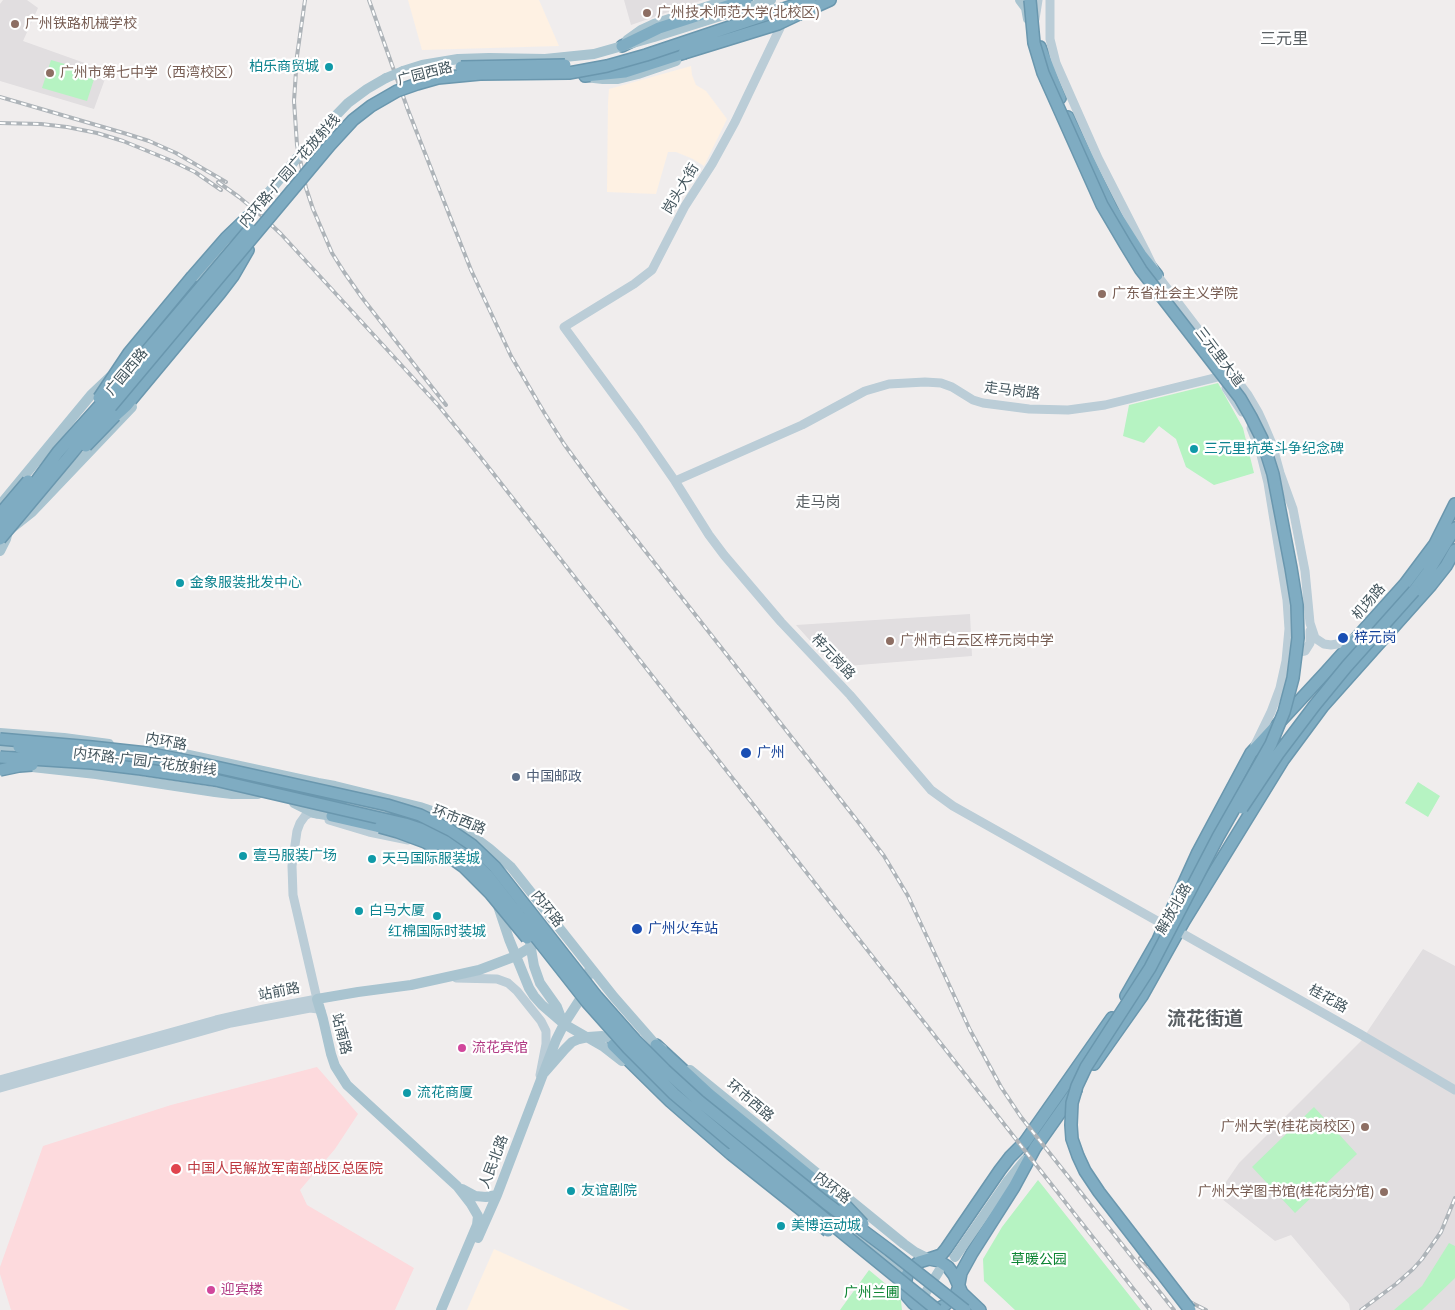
<!DOCTYPE html>
<html>
<head>
<meta charset="utf-8">
<style>
  body { margin:0 }
  canvas { display:block; background:#f0eded }
</style>
</head>
<body>
<canvas width="1455" height="1310"></canvas>
<script>
const c = document.querySelector('canvas').getContext('2d');
c.lineJoin = 'round';
function paint(path, color) { c.fillStyle = color; c.fill(path, 'evenodd'); }
const toPath = rows => new Path2D(rows.map(r => 'M' + r).join(''));
function trace(path, color, width, dash) { c.strokeStyle = color; c.lineWidth = width; c.lineCap = dash ? 'butt' : 'round'; c.setLineDash(dash || []); c.stroke(path); }
function drawText(font, color, halo, rows, align = 'center') {
  c.font = font + ' "Open Sans","Noto Sans SC",sans-serif'; c.lineWidth = 4.5; c.setLineDash([]); c.textBaseline = 'middle'; c.strokeStyle = halo; c.fillStyle = color; for (const [text, x, y, turn = 0] of rows) {
    c.save(); c.translate(x, y); c.rotate((+turn || 0) * Math.PI / 180); c.textAlign = isNaN(turn) ? turn : align; if (halo) c.strokeText(text, 0, 0); c.fillText(text, 0, 0); c.restore();
  }
}
paint(toPath([
  [408,0,539,0,559,46,422,50],
  [691,66,692,75,696,85,706,91,727,119,704,166,693,159,676,152,668,152,656,194,607,192,608,102,609,89],
  [494,1249,630,1310,467,1310]
]), '#fef1e3');
paint(toPath([
  [3,0,27,0,38,8,23,41,96,67,105,79,94,109,0,81,0,4],
  [624,0,703,0,631,25],
  [970,614,972,656,834,667,796,625],
  [1423,949,1455,966,1455,1310,1350,1310,1349,1304,1291,1235,1275,1241,1217,1195,1239,1163,1361,1041]
]), '#e1dee0');
paint(toPath([
  [317,1067,358,1114,335,1149,300,1190,307,1205,414,1268,395,1310,11,1310,0,1274,0,1267,43,1146,171,1105]
]), '#fddadd');
paint(toPath([
  [51,60,96,73,87,101,42,88],
  [1218,383,1243,428,1254,473,1214,485,1186,467,1176,439,1159,426,1144,443,1123,436,1129,405],
  [1418,782,1440,796,1428,817,1405,803],
  [1314,1107,1357,1154,1295,1213,1252,1167],
  [1038,1180,1042,1185,1141,1310,1015,1310,984,1281,983,1259,1002,1227],
  [1449,1243,1455,1246,1455,1278,1422,1310,1394,1310,1422,1286],
  [869,1270,899,1295,901,1301,902,1310,840,1310]
]), '#b6f3c2');
trace(toPath([
  [940,1269,950,1253]
]), '#c5c7c9', 10, [10, 5]);
const highway = toPath([
  [799,14,830,0],
  [622,46,659,28,746,0],
  [1040,47,1060,98],
  [585,76,625,72,684,53],
  [1068,117,1112,209,1141,255,1157,275],
  [192,277,226,238,248,217],
  [115,416,126,406,220,293,233,276,248,250],
  [1414,591,1428,572,1455,528],
  [92,756,152,764,211,774],
  [241,781,342,801],
  [332,816,380,827],
  [1126,996,1158,940,1198,852,1251,753,1326,672,1405,584,1435,544,1455,504],
  [613,1045,670,1101,731,1154],
  [656,1045,709,1094,845,1205],
  [1094,1064,1142,996,1184,921,1283,760,1323,706,1431,585,1446,566,1455,550],
  [929,1259,941,1255,946,1249,1000,1170,1010,1157,1025,1142,1112,1018],
  [928,1310,918,1307,913,1303,907,1296,905,1285,907,1275,910,1269,919,1262,929,1259,939,1261,948,1267,954,1275,962,1293,980,1310],
  [932,1310,938,1309,945,1305,956,1294,958,1289,961,1273,972,1253,1014,1187,1035,1148,1076,1090]
]);
trace(highway, '#6a97ae', 14);
trace(toPath([
  [1050,0,1050,39,1056,63,1098,158,1145,250,1157,275,1248,395,1258,412,1264,425,1272,444,1280,473,1293,509,1305,571,1310,623,1315,638,1324,644,1331,645,1343,643,1355,637],
  [1035,19,1038,0],
  [780,28,735,122,712,164,685,206,652,270,634,284,564,327,639,429,675,481,709,535,724,555,781,622,850,695,931,790,953,806,1159,922],
  [1226,388,1242,412],
  [1251,428,1260,451,1268,483,1287,600,1289,629,1286,661,1280,688,1271,712,1255,745],
  [675,481,802,425,865,391,889,384,925,382,941,383,952,387,973,400,983,403,1029,409,1068,410,1105,405,1218,377],
  [1291,648,1299,652,1305,651,1310,643,1310,631],
  [329,820,369,832,408,840],
  [1185,935,1360,1034,1455,1090],
  [456,978,497,979,508,983,517,991,541,1021,546,1031,546,1044,540,1075],
  [0,1080,216,1020,264,1009,317,999,293,895,292,866,297,831,300,823,305,816,310,813,314,813,317,814],
  [0,1088,231,1023,310,1008,318,1009,321,1011]
]), '#bbcdd7', 9);
trace(toPath([
  [1020,0,1026,8,1028,19],
  [627,40,641,30,654,24,727,0],
  [403,71,422,65,458,59,489,58,545,59,594,54,654,37,771,0],
  [594,78,603,79,618,79,638,74,676,61],
  [318,134,348,103,367,89,386,78],
  [269,192,297,158],
  [192,289,239,230],
  [114,383,141,350],
  [0,505,91,395,110,377],
  [0,551,6,539,8,531,32,512,132,407],
  [0,733,64,738,109,744],
  [0,745,26,747],
  [153,749,175,752,318,783,335,786,420,807,455,819,466,827,474,836],
  [23,766,96,774,215,792,232,794,258,794],
  [336,800,407,816],
  [294,803,314,813,332,816],
  [457,831,478,840,490,849,511,867,614,997,656,1045,662,1049],
  [497,903,509,939,529,988,534,996,542,1005,564,1024,604,1047,622,1061],
  [530,943,534,966,540,983,557,1007,563,1023],
  [660,1053,668,1064,689,1084,748,1133],
  [690,1070,904,1244,915,1252,929,1259],
  [544,1073,565,1049,572,1042,579,1039,588,1037,602,1036,614,1039,624,1043],
  [697,1106,772,1166],
  [462,1189,475,1196,486,1197,497,1195],
  [816,1202,907,1275],
  [478,1238,497,1195,556,1040,564,1024,584,993,590,967],
  [955,1257,1007,1182,1025,1160],
  [923,1297,939,1271],
  [441,1310,477,1225,478,1216,471,1204,457,1186,347,1085,335,1066,331,1054,323,1019,317,999,358,992,411,985,479,970,516,956,534,945,545,935]
]), '#a9c4d0', 10);
trace(highway, '#7facc2', 11);
const rail = toPath([
  [305,0,297,56,294,101,297,145,306,188,313,209,332,253,344,272,363,299,446,405],
  [369,0,408,110,471,270,511,356,545,414,564,444,602,496,859,823,884,856,908,896,970,1030,1001,1087,1021,1117,1174,1310],
  [0,97,127,134,149,141,176,153,226,182],
  [0,123,41,124,67,127,97,133,123,141,172,161,195,172,221,190],
  [218,182,239,197,262,216,281,234,438,405,478,454,1150,1310],
  [1140,1258,1178,1296,1206,1310],
  [1361,1310,1396,1284,1413,1269,1422,1259,1441,1232,1455,1198]
]);
trace(rail, '#aeb4b9', 4);
trace(rail, '#fff', 2, [5.5]);
const highwayBridge = toPath([
  [1030,0,1034,43,1043,73,1102,205,1125,244,1141,270,1240,398,1251,417,1262,439,1273,474,1291,568,1297,605,1298,638,1293,678,1284,712,1271,744,1218,837,1150,968,1086,1067,1077,1086,1072,1103,1071,1125,1072,1139,1078,1156,1085,1171,1099,1192,1190,1310],
  [684,53,778,24,799,14],
  [461,67,565,65],
  [139,360,250,229],
  [99,398,129,353,192,277],
  [86,446,115,416],
  [0,514,28,481],
  [0,526,24,498,58,452,121,382],
  [0,539,330,145,353,120,371,106,397,91,417,84,438,78,480,74,569,73,607,66,646,55,810,0],
  [0,739,92,747,147,753,198,763,387,805,420,815,450,830,472,845,495,867,597,997,635,1040,665,1070,699,1101,826,1203,889,1250,965,1310],
  [19,747,88,756],
  [0,757,92,763,141,769,215,780,405,824,420,829,446,842,469,858,487,875,587,1002,628,1048,674,1094,727,1139,937,1310],
  [0,770,19,766,32,765],
  [1242,808,1278,754,1315,705,1347,666,1414,591],
  [380,827,398,832,425,842,444,853,464,867,490,893,527,938],
  [731,1154,828,1231],
  [845,1205,863,1224]
]);
trace(highwayBridge, '#6a97ae', 14, []);
trace(toPath([
  [386,78,403,71],
  [297,158,318,134],
  [248,217,269,192]
]), '#a9c4d0', 10);
trace(highwayBridge, '#7facc2', 11);
for (const [x, y, r, color] of [
  [647,13,5,"#8d6e63"],
  [15,24,5,"#8d6e63"],
  [329,67,5,"#0f9aa8"],
  [50,73,5,"#8d6e63"],
  [1102,294,5,"#8d6e63"],
  [1194,449,5,"#0f9aa8"],
  [180,583,5,"#0f9aa8"],
  [1343,638,6,"#1a4fb4"],
  [890,641,5,"#8d6e63"],
  [746,753,6,"#1a4fb4"],
  [516,777,5,"#5c6f8a"],
  [243,856,5,"#0f9aa8"],
  [372,859,5,"#0f9aa8"],
  [359,911,5,"#0f9aa8"],
  [437,916,5,"#0f9aa8"],
  [637,929,6,"#1a4fb4"],
  [462,1048,5,"#d1479c"],
  [407,1093,5,"#0f9aa8"],
  [1365,1127,5,"#8d6e63"],
  [176,1169,6,"#e0444e"],
  [571,1191,5,"#0f9aa8"],
  [1384,1192,5,"#8d6e63"],
  [781,1226,5,"#0f9aa8"],
  [211,1290,5,"#d1479c"]
]) { const dot = new Path2D(); dot.arc(x, y, r, 0, 2 * Math.PI); c.fillStyle = color; c.fill(dot); trace(dot, '#fff', 2); }
drawText('14px', '#785e54', '#fff', [
  ["广州技术师范大学(北校区)",657,13],
  ["广州铁路机械学校",25,24],
  ["广州市第七中学（西湾校区）",60,73],
  ["广东省社会主义学院",1112,294],
  ["广州市白云区梓元岗中学",900,641],
  ["广州大学(桂花岗校区)",1355,1127,"right"],
  ["广州大学图书馆(桂花岗分馆)",1374,1192,"right"]
], 'left');
drawText('14px', '#0d838f', '#fff', [
  ["柏乐商贸城",319,67,"right"],
  ["三元里抗英斗争纪念碑",1204,449],
  ["金象服装批发中心",190,583],
  ["壹马服装广场",253,856],
  ["天马国际服装城",382,859],
  ["白马大厦",369,911],
  ["红棉国际时装城",437,932,"center"],
  ["流花商厦",417,1093],
  ["友谊剧院",581,1191],
  ["美博运动城",791,1226]
], 'left');
drawText('14px', '#43555d', '#fff', [
  ["广园西路",425,74,-14],
  ["内环路-广园广花放射线",290,171,-49],
  ["岗头大街",681,189,-59],
  ["三元里大道",1219,357,53],
  ["广园西路",127,372,-50],
  ["走马岗路",1012,391,7],
  ["机场路",1369,602,-49],
  ["梓元岗路",833,657,47],
  ["内环路",166,742,10],
  ["内环路-广园广花放射线",145,762,7],
  ["环市西路",459,820,22],
  ["内环路",547,909,52],
  ["解放北路",1174,909,-60],
  ["站前路",279,992,-11],
  ["桂花路",1328,999,29],
  ["站南路",341,1034,76],
  ["环市西路",750,1101,40],
  ["人民北路",494,1162,-69],
  ["内环路",832,1188,38]
]);
drawText('14px', '#164399', '#fff', [
  ["梓元岗",1354,638],
  ["广州",757,753],
  ["广州火车站",648,929]
], 'left');
drawText('14px', '#4e5e75', '#fff', [
  ["中国邮政",526,777]
], 'left');
drawText('14px', '#b23c85', '#fff', [
  ["流花宾馆",472,1048],
  ["迎宾楼",221,1290]
], 'left');
drawText('14px', '#be3a42', '#fff', [
  ["中国人民解放军南部战区总医院",187,1169]
], 'left');
drawText('14px', '#0d8533', '#fff', [
  ["草暖公园",1039,1260],
  ["广州兰圃",872,1293]
]);
drawText('15px', '#595f63', '#fff', [
  ["走马岗",818,503]
]);
drawText('16px', '#595f63', '#fff', [
  ["三元里",1284,39]
]);
drawText('bold 19px', '#595f63', '#fff', [
  ["流花街道",1205,1020]
]);
</script>
</body>
</html>
